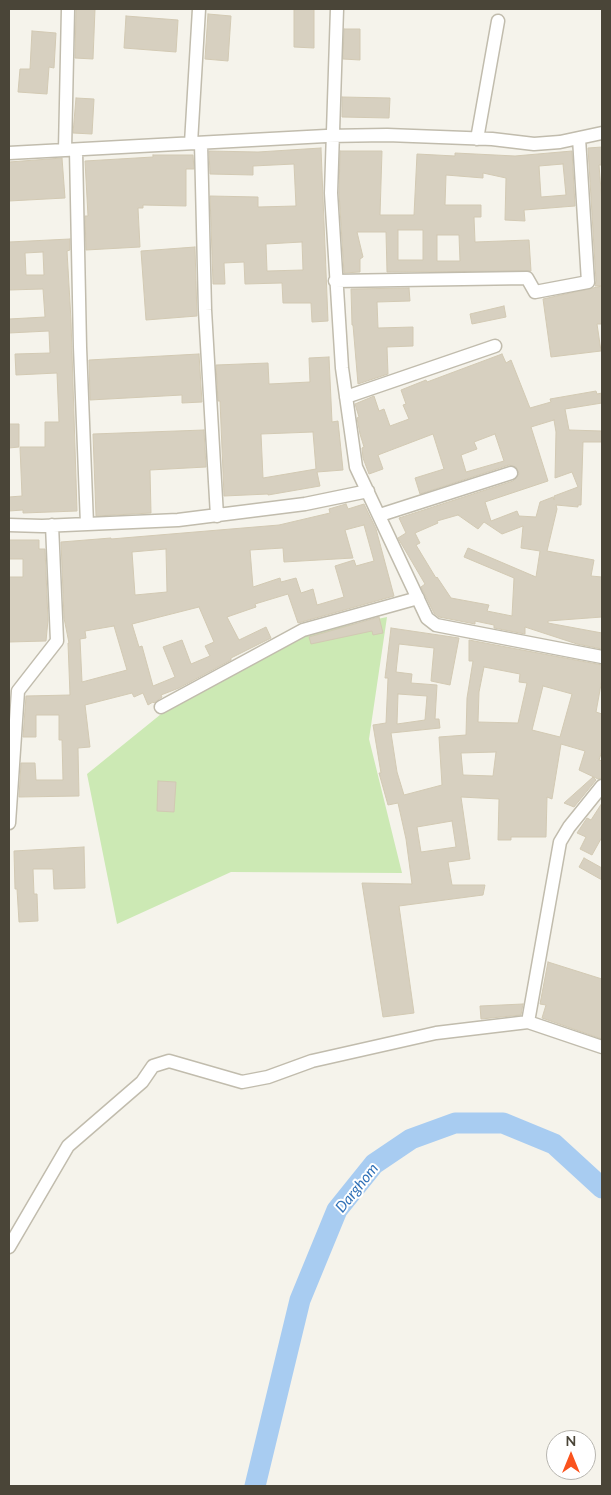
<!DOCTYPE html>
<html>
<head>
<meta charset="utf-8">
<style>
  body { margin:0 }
  #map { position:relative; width:611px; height:1495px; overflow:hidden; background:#f5f3eb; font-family:Lato,sans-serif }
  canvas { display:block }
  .frame { position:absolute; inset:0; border:10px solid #4a4538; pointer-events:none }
  .north { position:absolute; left:546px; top:1430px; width:50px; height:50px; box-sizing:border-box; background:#fff; border:1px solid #b7b5af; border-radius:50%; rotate:0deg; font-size:14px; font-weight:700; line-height:20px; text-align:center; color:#4a4538 }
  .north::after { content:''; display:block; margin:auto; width:18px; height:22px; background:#fa531d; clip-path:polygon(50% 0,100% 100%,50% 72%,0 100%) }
</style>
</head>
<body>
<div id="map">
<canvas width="611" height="1495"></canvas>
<div class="frame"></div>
<div class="north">N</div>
</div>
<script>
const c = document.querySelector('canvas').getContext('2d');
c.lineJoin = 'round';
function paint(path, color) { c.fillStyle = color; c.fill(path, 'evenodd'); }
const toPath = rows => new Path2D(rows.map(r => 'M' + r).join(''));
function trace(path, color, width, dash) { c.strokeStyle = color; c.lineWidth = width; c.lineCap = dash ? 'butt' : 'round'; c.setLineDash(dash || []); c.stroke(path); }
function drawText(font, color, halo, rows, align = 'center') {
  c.font = font + ' Lato,sans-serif'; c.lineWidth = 4; c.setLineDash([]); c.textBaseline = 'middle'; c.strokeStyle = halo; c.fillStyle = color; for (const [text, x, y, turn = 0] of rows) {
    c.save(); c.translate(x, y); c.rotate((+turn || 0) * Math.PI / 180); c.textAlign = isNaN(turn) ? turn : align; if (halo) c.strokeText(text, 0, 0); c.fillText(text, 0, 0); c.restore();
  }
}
paint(toPath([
  [387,617,369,739,402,873,231,872,117,924,87,774,171,706,305,634]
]), '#cce9b4');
trace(toPath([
  [255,1486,300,1300,337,1210,374,1164,411,1139,455,1123,503,1123,554,1144,602,1188]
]), '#a8ccf1', 21);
const building = toPath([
  [76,9,95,9,93,59,75,58,76,9],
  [294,9,314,9,314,48,294,47,294,9],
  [208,14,231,16,228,61,205,59,208,14],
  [126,16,178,20,176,52,124,48,126,16],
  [344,29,360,29,360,60,343,59,344,29],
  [32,31,56,33,54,68,49,67,47,94,18,92,20,69,30,69,32,31],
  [342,97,390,98,389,118,342,117,342,97],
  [76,98,94,99,92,134,73,133,76,98],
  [602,147,602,165,599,165,602,202,602,286,595,286,596,281,588,148,602,147],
  [321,148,328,321,312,322,311,303,283,303,282,283,245,284,244,262,224,263,225,284,213,284,210,196,258,197,258,207,296,206,294,164,253,166,253,175,210,174,209,151,258,152,321,148],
  [302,242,303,270,267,271,266,244,302,242],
  [340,151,382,151,380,215,414,215,417,154,455,156,455,153,515,156,572,151,575,206,524,210,525,221,505,220,506,178,483,173,483,178,446,175,445,205,481,205,481,217,474,217,475,242,529,240,531,271,387,272,386,232,357,232,363,257,360,259,360,272,344,273,339,193,340,151],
  [563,164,566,195,541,197,539,166,563,164],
  [398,230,423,230,423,260,398,260,398,230],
  [437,235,459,235,460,261,437,261,437,235],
  [153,155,193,155,194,169,186,169,186,206,143,205,143,208,138,208,140,247,86,250,85,216,88,216,85,161,153,157,153,155],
  [62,158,65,198,9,201,9,162,62,158],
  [70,239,70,250,67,251,71,320,77,511,23,513,23,510,9,511,9,497,22,496,20,447,45,447,45,422,59,422,57,373,16,375,15,354,50,353,49,331,9,333,9,319,45,317,43,289,9,290,9,242,70,239],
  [43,252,44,275,26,275,25,253,43,252],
  [195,247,197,316,146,320,141,251,195,247],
  [602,286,602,324,597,324,601,351,551,357,543,299,602,286],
  [409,288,410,301,377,302,378,328,413,327,413,346,387,347,388,374,358,384,353,325,352,325,351,289,409,288],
  [504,306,506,317,472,324,470,314,504,306],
  [199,354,202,402,182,403,182,395,90,400,89,360,199,354],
  [502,354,506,363,511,360,530,408,551,402,550,399,596,391,597,394,602,393,602,403,565,409,569,430,602,431,602,442,583,442,581,505,578,505,578,507,556,505,557,509,547,551,594,560,591,576,602,577,602,617,548,621,548,623,602,633,602,649,577,644,525,627,525,634,494,628,494,625,475,621,475,624,439,617,434,613,421,587,425,584,398,538,406,533,399,518,513,481,519,474,516,467,509,465,420,494,415,478,444,469,433,434,378,455,383,469,369,474,363,458,362,448,364,447,360,434,357,418,359,417,355,404,374,396,379,411,384,409,390,426,409,419,403,405,406,404,401,390,426,380,427,382,502,354],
  [554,420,556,432,555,478,572,472,578,487,554,496,554,500,553,497,540,502,536,517,519,516,517,511,491,521,485,502,548,481,531,427,554,420],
  [495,434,504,461,466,472,461,455,477,449,474,442,495,434],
  [458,515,478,529,484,522,502,534,523,526,521,548,540,551,536,577,468,548,464,557,514,578,512,616,487,611,489,605,451,598,437,577,436,578,416,545,420,543,415,533,438,523,437,521,458,515],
  [329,357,332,422,338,421,343,470,317,472,320,486,268,495,268,494,224,496,220,401,218,401,216,365,268,363,269,384,310,382,309,358,329,357],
  [313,432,316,469,263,478,261,434,313,432],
  [9,424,19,424,19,447,9,448,9,424],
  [204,430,206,467,150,470,151,513,96,516,93,434,204,430],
  [346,504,348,509,364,504,376,529,394,596,298,623,288,594,255,604,256,607,227,617,239,640,266,627,271,638,231,658,231,660,179,688,161,695,162,697,154,703,153,702,148,705,143,693,134,697,132,693,85,705,90,747,78,748,79,796,19,797,21,763,35,763,36,780,63,780,62,740,59,740,59,715,36,715,36,737,23,737,26,696,70,695,68,643,69,643,64,618,61,542,111,538,111,539,279,525,330,513,329,509,346,504],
  [364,525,374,561,356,566,354,560,335,566,344,597,317,605,313,589,301,593,296,578,281,582,280,578,253,587,250,550,283,548,284,562,353,558,345,530,364,525],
  [166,549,167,592,135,595,132,552,166,549],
  [199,607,214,642,205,646,210,656,191,664,182,640,163,647,175,677,153,686,142,646,139,647,132,624,199,607],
  [114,626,127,670,82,682,80,639,86,638,85,631,114,626],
  [9,540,39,540,39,549,45,549,48,620,46,641,9,642,9,577,23,577,23,559,9,559,9,540],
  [379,617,383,633,373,635,372,631,311,644,309,637,379,617],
  [391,628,459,638,450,685,431,681,434,648,399,644,396,672,412,674,411,683,437,685,435,719,439,719,440,728,391,733,397,772,404,795,442,785,439,737,466,735,467,698,473,661,469,661,469,640,602,665,602,679,596,712,602,714,602,751,599,760,602,761,602,778,598,779,579,770,585,751,561,744,552,799,547,797,546,837,511,837,511,840,498,840,499,799,461,797,470,859,448,862,452,885,485,885,483,895,399,906,414,1013,383,1017,362,883,412,884,406,839,398,803,388,805,379,773,381,773,373,725,386,723,388,678,385,678,391,628],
  [484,667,520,674,519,682,527,683,518,723,478,722,479,692,484,667],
  [543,686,572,694,560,737,532,730,543,686],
  [398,694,427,696,425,720,397,724,398,694],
  [496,752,493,776,463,775,461,753,496,752],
  [452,821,456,847,421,852,417,827,452,821],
  [593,777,596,780,574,807,564,803,593,777],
  [158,781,176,782,174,812,157,811,158,781],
  [602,803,602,837,592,855,580,849,586,837,577,833,587,818,591,820,602,803],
  [84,847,85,888,54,889,53,869,33,869,34,894,37,894,38,921,19,922,17,889,15,889,14,851,84,847],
  [584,858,602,868,602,880,579,867,584,858],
  [548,962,602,979,602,1039,542,1018,546,1005,540,1004,548,962],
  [523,1004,521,1015,481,1019,480,1006,523,1004]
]);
paint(building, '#d7d0c0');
trace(building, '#d2c9b3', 1);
const minor = toPath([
  [337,9,331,193,342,368,356,467,427,618,436,625,602,657],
  [477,139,498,21],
  [191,143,199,9],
  [201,143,205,310,217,516],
  [65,150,68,9],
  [76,150,80,347,87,524],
  [9,153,326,136,387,135,492,139,534,144,560,142,602,133],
  [335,281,527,278,535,292,588,282,579,138],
  [346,397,495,346],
  [380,515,511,473],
  [9,525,42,526,178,520,305,504,368,491],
  [161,707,303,630,418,598],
  [9,823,18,691,57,641,52,525],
  [528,1022,560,842,569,827,602,786],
  [9,1247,68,1146,142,1082,153,1066,169,1061,242,1082,268,1077,312,1061,436,1033,528,1022,602,1047]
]);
trace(minor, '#c1bcad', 15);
trace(minor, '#fff', 12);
drawText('italic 15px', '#3071b7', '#fff', [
  ["Darghоm",357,1188,-51]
]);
</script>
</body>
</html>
